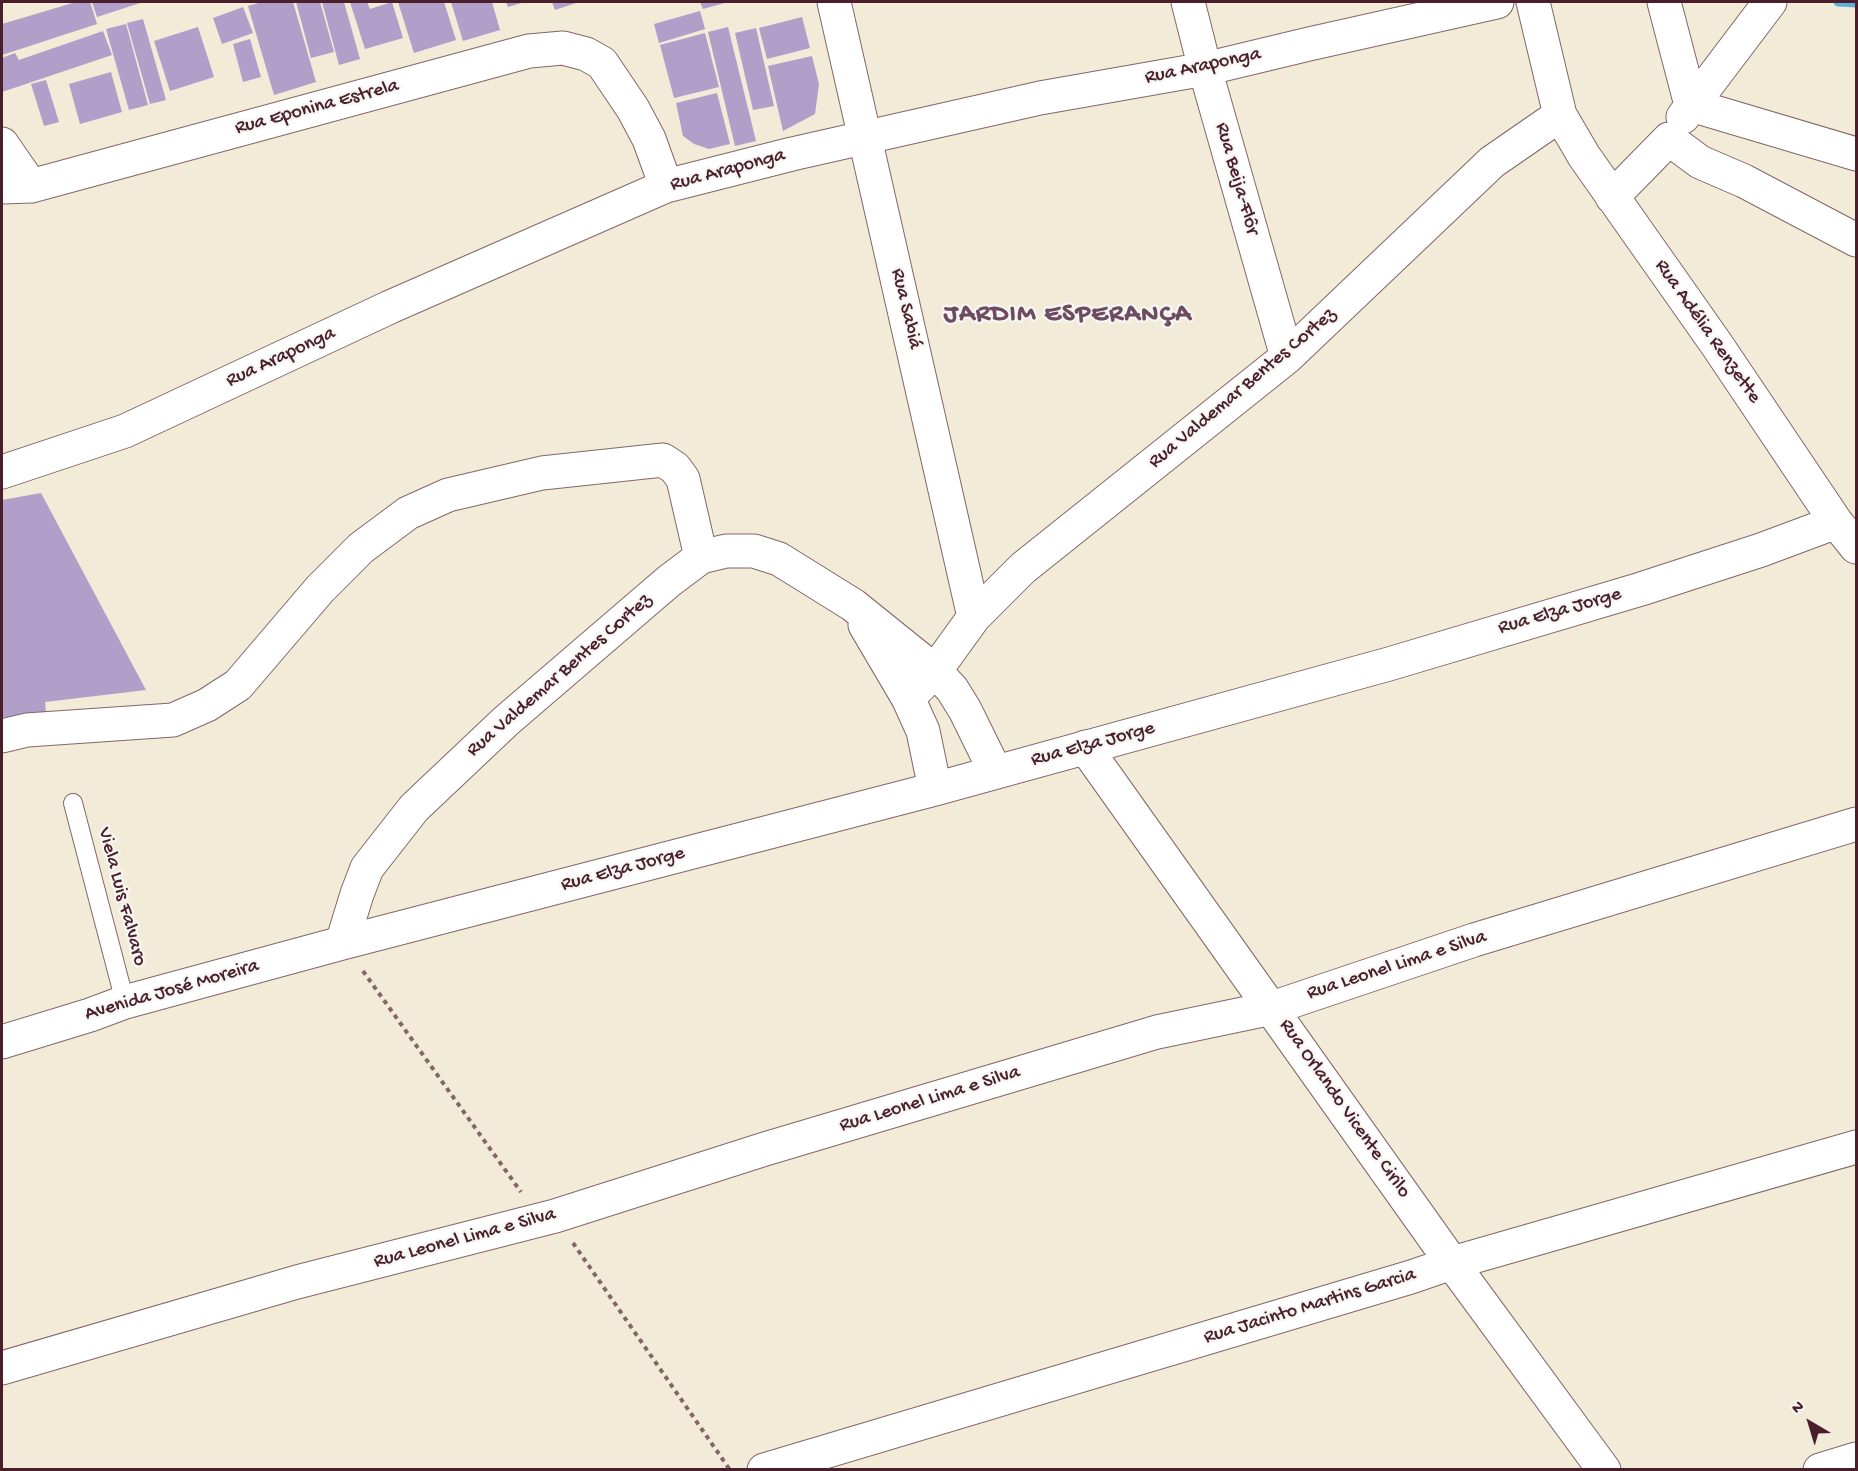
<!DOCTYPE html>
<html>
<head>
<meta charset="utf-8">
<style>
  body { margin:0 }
  #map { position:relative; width:1858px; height:1471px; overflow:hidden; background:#f1ebd8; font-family:"Gochi Hand",sans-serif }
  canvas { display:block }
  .frame { position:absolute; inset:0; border:3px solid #4a1f2b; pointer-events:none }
  .north { position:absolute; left:1780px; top:1393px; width:60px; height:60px; -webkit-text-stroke:4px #f6f6f2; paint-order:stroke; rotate:322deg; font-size:16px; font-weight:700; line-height:24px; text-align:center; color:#4a1f2b }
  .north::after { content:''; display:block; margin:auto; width:21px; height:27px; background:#4a1f2b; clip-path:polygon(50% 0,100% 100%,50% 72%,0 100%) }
</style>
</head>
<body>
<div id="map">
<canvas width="1858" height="1471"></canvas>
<div class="frame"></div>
<div class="north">N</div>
</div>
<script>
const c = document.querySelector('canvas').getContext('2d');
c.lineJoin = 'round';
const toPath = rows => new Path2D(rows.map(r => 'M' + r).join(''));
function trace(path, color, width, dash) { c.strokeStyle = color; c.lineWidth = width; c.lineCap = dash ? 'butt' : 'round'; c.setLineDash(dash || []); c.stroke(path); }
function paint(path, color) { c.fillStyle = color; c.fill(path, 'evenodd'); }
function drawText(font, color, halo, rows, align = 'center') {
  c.font = font + ' "Gochi Hand",sans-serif'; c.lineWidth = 4.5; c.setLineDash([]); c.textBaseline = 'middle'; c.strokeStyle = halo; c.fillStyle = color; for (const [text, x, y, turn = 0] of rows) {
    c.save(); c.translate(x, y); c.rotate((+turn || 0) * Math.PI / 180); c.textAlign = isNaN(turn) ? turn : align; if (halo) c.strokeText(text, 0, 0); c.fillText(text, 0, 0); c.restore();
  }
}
trace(toPath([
  [1838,2,1856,3]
]), '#5cb1d8', 9);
paint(toPath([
  [76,2,90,2,97,24,2,55,2,24],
  [92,2,143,2,97,17],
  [262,2,293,2,316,82,274,95,248,6],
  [296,2,320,2,334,52,311,58],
  [322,2,344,2,360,59,339,65],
  [350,2,367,2,370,9,392,2,403,38,365,49],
  [398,2,444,2,456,40,414,53],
  [451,2,492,2,500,30,463,41],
  [506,2,525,2,508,7],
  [552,2,579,2,555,10],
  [700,2,728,2,703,9],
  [243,7,253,33,222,44,213,18],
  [700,11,705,29,659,43,654,24],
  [802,17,810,48,767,59,759,28],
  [143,19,166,100,150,104,127,23],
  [126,24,148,105,129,110,106,29],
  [198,27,214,77,170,91,154,41],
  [728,27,756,141,735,146,708,32],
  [756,28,774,106,753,110,735,33],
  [103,31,112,55,2,92,2,58,15,53,19,60],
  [705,33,719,87,674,98,660,45],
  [250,39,261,77,243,82,233,44],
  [812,56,819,84,815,114,783,131,768,66],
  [111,72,122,112,80,124,69,84],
  [46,80,59,122,44,126,31,84],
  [717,93,730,144,709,149,694,144,683,136,676,103],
  [41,493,146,690,45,702,46,712,2,718,2,500]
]), '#af9fc9');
const service = toPath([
  [73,803,125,1002]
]);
const minor = toPath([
  [834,2,974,617],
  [1188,2,1205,69,1287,357],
  [1533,2,1560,115,1584,156,1717,345,1836,522,1856,547],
  [1664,2,1691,105,1856,154],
  [1683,117,1770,2],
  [2,144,31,186],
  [2,187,31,186,529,51,563,48,586,54,602,63,633,109,649,139,666,186],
  [1612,197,1669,139,1700,162,1744,181,1856,240],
  [2,472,125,431,390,307,666,186,792,154,1040,98,1205,69,1309,44,1497,2],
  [865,625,908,698,923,731,935,789],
  [908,698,935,671,974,617,1023,568,1287,357,1492,162,1560,115],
  [2,736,27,730,173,720,207,705,238,685,320,589,361,548,408,513,448,495,542,473,663,460,675,468,683,479,701,557],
  [1085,747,1452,1263,1604,1470],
  [342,943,357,894,367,868,414,808,506,721,669,581,701,557,726,551,754,551,779,559,853,605,935,671,952,689,965,710,995,771],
  [2,1042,90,1015,125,1002,342,943,935,789,1389,664,1641,589,1761,550,1836,522],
  [2,1368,297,1282,555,1216,765,1149,1157,1032,1272,1008,1474,940,1856,824],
  [764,1470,1411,1277,1452,1263,1856,1147],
  [1820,1470,1856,1459]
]);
trace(service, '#846668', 20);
trace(minor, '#846668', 35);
trace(toPath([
  [363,971,521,1192],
  [573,1243,730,1470]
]), '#846668', 4, [4.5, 4.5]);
trace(service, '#fff', 18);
trace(minor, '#fff', 33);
drawText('20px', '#4a1f2b', '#f6f6f2', [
  ["Rua Araponga",1203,67,-12],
  ["Rua Eponina Estrela",317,108,-15],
  ["Rua Araponga",728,171,-15],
  ["Rua Beija-Flôr",1236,179,74],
  ["Rua Sabiá",905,309,77],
  ["Rua Adélia Renzette",1707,332,55],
  ["Rua Araponga",281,358,-25],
  ["Rua Valdemar Bentes Cortez",1243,389,-40],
  ["Rua Elza Jorge",1560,612,-16],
  ["Rua Valdemar Bentes Cortez",560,676,-41],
  ["Rua Elza Jorge",1093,745,-15],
  ["Rua Elza Jorge",623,870,-15],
  ["Viela Luis Falvaro",121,897,75],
  ["Rua Leonel Lima e Silva",1397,966,-18],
  ["Avenida José Moreira",172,991,-16],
  ["Rua Leonel Lima e Silva",930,1100,-17],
  ["Rua Orlando Vicente Cirilo",1344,1109,55],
  ["Rua Leonel Lima e Silva",465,1239,-15],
  ["Rua Jacinto Martins Garcia",1310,1307,-17]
]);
c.letterSpacing = '1.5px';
drawText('bold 26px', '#6d4c62', '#f6f6f2', [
  ["JARDIM ESPERANÇA",1068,316]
]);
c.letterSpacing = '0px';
</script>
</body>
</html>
